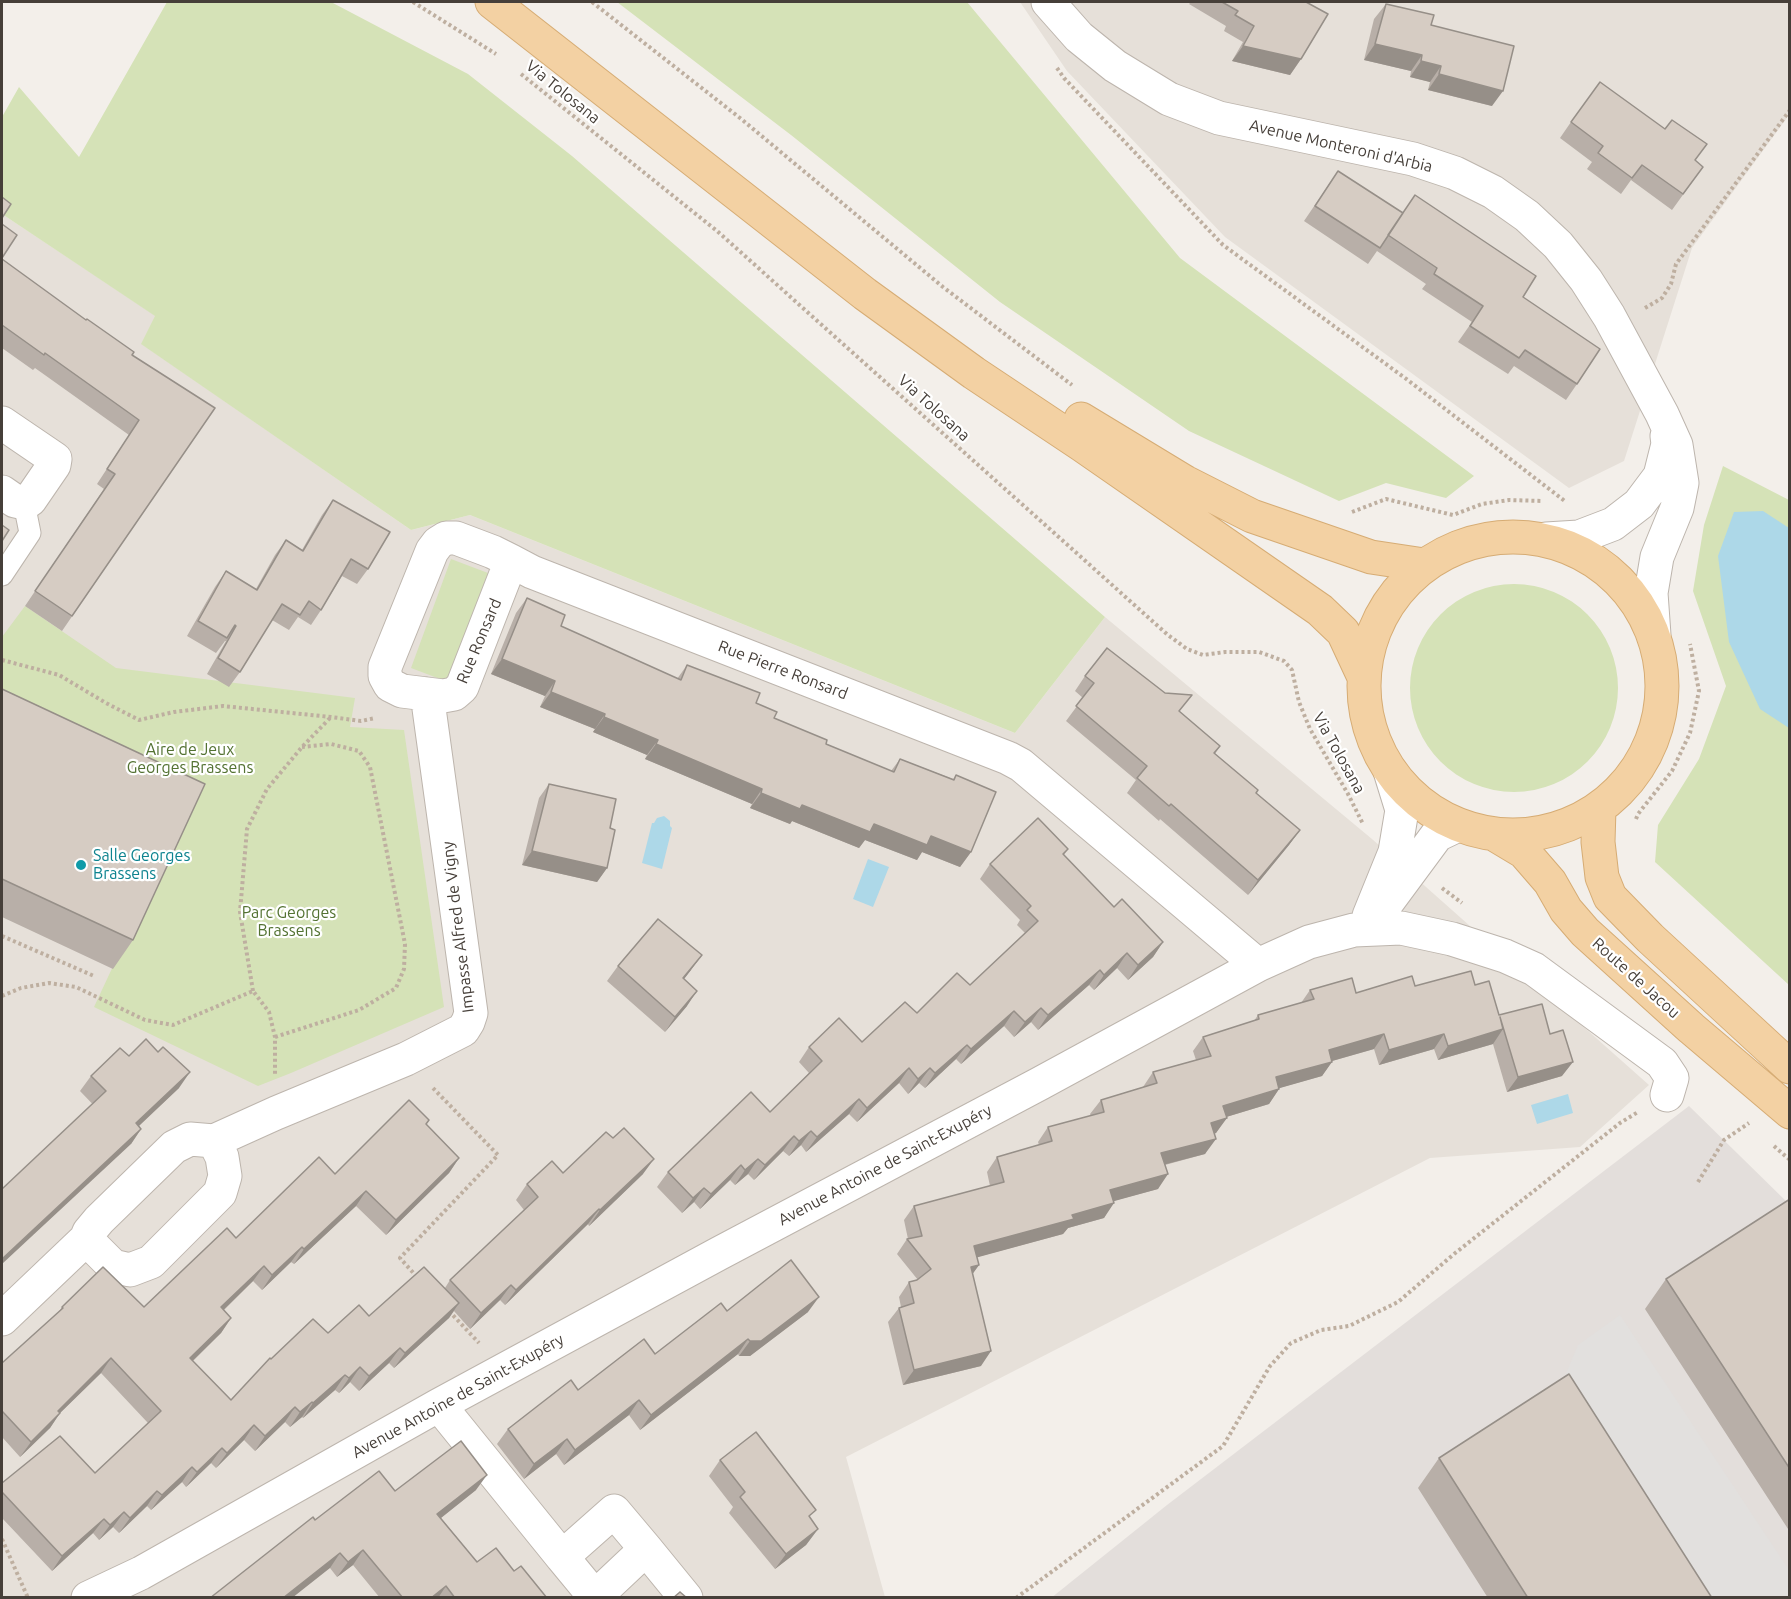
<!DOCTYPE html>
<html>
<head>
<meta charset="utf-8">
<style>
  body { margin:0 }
  #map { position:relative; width:1791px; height:1599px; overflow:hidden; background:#f3efea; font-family:Ubuntu,sans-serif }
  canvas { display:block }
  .frame { position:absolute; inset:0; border:3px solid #463f39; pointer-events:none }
</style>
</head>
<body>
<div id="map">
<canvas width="1791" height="1599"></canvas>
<div class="frame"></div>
</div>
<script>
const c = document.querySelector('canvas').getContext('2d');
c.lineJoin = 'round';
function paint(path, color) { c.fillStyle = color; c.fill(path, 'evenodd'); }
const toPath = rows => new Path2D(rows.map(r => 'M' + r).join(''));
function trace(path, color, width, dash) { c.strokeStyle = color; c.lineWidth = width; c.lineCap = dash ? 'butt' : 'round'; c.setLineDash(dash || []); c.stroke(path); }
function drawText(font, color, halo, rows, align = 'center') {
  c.font = font + ' Ubuntu,sans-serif'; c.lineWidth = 4.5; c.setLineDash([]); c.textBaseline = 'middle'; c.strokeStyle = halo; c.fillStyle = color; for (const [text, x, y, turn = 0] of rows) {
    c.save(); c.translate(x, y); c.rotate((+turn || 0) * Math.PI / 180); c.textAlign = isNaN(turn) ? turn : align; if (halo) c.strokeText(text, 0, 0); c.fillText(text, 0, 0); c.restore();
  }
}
paint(toPath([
  [1020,2,1789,2,1789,115,1692,248,1624,461,1569,488,1225,237,1067,71],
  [2,214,156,316,142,344,411,530,470,515,1015,733,1105,617,1372,839,1649,1085,1580,1147,1430,1158,846,1457,885,1597,2,1597]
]), '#e6e0d9');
paint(toPath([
  [1689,1106,1789,1204,1789,1597,1051,1598,1167,1505]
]), '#e3dedb');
paint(toPath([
  [167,2,331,2,468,74,572,156,1105,617,1015,733,470,515,411,530,141,344,155,316,2,214,2,117,19,87,79,157],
  [617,2,967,2,1180,258,1474,476,1446,498,1386,483,1339,501,1189,431,1000,302,791,135],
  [1723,466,1789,500,1789,985,1655,862,1658,825,1699,759,1726,686,1693,591,1704,525],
  [451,559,488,573,448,682,411,668],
  '1410 688a104 104 0 1 1 208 0a104 104 0 1 1-208 0Z',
  [25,606,116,668,355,698,350,727,404,730,444,1007,291,1073,258,1086,94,1007,184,814,2,728,2,637]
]), '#d5e2b7');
paint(toPath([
  [1620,1315,1789,1570,1789,1597,1689,1597,1556,1397,1578,1345]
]), '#e2e0de');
paint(toPath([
  [1763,511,1789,528,1789,728,1760,709,1729,642,1718,556,1734,512],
  [664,816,670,821,670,826,672,828,662,869,642,863,652,823,654,823,657,818],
  [868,859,889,867,873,907,853,899],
  [1568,1094,1573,1113,1537,1124,1531,1105]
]), '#add8e8');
const service = toPath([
  [2,575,30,533,24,503]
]);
const minor = toPath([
  [1048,2,1079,37,1115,66,1169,99,1219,118,1413,159,1455,173,1493,192,1527,216,1558,245,1586,280,1609,316,1662,414,1676,445,1682,483,1677,508,1657,557,1651,593,1654,635],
  [2,423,55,459,54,465,30,500,24,503,15,501,2,492],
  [1546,539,1579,537,1613,524,1639,504,1660,476,1668,444,1667,436],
  [511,561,462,687,454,694,443,696,402,691,390,685,385,676,385,667,432,551,438,543,446,538,456,538,493,552,511,561,532,572,1008,758,1021,765,1258,965],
  [1386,904,1437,835,1458,825],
  [1369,916,1395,852,1402,810,1390,771],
  [86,1239,113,1266,130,1270,151,1262,220,1193,225,1176,222,1157,214,1141],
  [2,1319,86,1239,89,1232,99,1220,174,1147,190,1139,214,1141,276,1113,406,1059,463,1030,468,1022,471,1013,427,694],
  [439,1405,562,1557],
  [646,1549,595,1597,562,1557,614,1511,646,1549,686,1598],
  [88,1598,141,1573,439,1405,718,1254,1039,1084,1258,965,1309,942,1354,930,1401,928,1452,939,1505,956,1534,969,1662,1063,1672,1078,1667,1095]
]);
const primary = toPath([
  [492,2,865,294,974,373,1082,445,1320,610,1343,632,1364,677],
  [1081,419,1185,482,1252,516,1371,557,1424,565],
  '1364 686a149 149 0 1 1 298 0a149 149 0 1 1-298 0Z',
  [1599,809,1598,842,1602,877,1610,897,1650,938,1790,1067],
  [1494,834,1524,852,1550,882,1566,910,1585,932,1691,1028,1790,1112]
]);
trace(service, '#bdb5ad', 23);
trace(minor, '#bdb5ad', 35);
trace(primary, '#d6ac74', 35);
trace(toPath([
  [413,2,496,54],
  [592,2,740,118,943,287,1072,385],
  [1057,68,1064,78,1223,245,1405,378,1566,502],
  [521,74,717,231,1168,635,1187,649,1203,655,1225,652,1259,652,1284,661,1292,670,1299,702,1310,729,1348,794,1363,824],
  [1645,308,1662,298,1671,284,1676,264,1790,110],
  [1352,512,1386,499,1453,515,1482,504,1509,500,1542,501],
  [2,660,59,675,106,703,139,720,174,712,223,706,331,717,361,721,375,718],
  [1636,819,1638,814,1672,771,1690,733,1699,691,1690,644],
  [1442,888,1462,903],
  [2,936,94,976],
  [253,991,240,912,247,829,267,789,302,747,331,717],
  [2,996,21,988,49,983,76,987,145,1020,173,1025,253,991,269,1012,275,1037,275,1076],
  [275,1037,359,1010,396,988,404,969,405,944,370,767,359,751,331,744,302,747],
  [1774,1146,1790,1160],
  [1698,1182,1724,1140,1749,1123],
  [417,1277,400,1258,498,1155,432,1087],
  [449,1311,479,1343],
  [2,1539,28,1598],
  [1016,1598,1223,1446,1270,1366,1291,1343,1321,1330,1349,1326,1398,1302,1454,1254,1620,1123,1638,1112]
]), '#beafa0', 4, [3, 3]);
trace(service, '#fff', 21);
trace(minor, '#fff', 33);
trace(primary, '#f3d1a3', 33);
paint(toPath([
  [1191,2,1306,2,1301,59,1290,75,1232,61,1243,42,1224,31,1226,26,1189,4],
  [1386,4,1431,25,1492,106,1428,90,1430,82,1410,77,1411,71,1364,60,1374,19],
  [1571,122,1695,161,1703,167,1672,210,1631,180,1621,194,1587,169,1592,162,1560,138],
  [1338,171,1523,297,1577,384,1566,400,1514,366,1508,374,1458,342,1472,322,1422,289,1426,284,1377,251,1368,264,1304,221],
  [2,259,132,355,215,408,62,631,25,606,104,489,97,484,129,435,35,368,33,370,2,348],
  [333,500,368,569,357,584,342,576,321,610,311,625,298,617,289,630,272,620,240,672,229,687,207,674,226,641,225,641,216,653,187,636,215,587,226,571,256,589,275,555,286,540,302,550,322,515],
  [527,598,561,626,677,679,687,665,756,703,774,718,826,744,891,771,900,759,953,779,956,775,971,852,960,867,922,852,917,860,865,840,859,848,792,821,790,824,750,808,752,804,645,759,647,755,593,732,595,729,540,707,545,696,491,674,516,613],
  [1085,676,1180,712,1220,746,1215,754,1256,794,1300,830,1289,845,1248,895,1160,819,1159,821,1127,793,1136,780,1066,721,1083,698,1075,691],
  [2,689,133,940,113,969,2,917],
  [549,784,610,828,607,868,597,882,522,865,539,798],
  [1068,849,1064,855,1114,907,1163,942,1153,957,1128,980,1117,968,1094,990,1089,985,1038,1030,1031,1022,1014,1037,1004,1026,961,1064,956,1059,925,1088,919,1083,908,1094,899,1083,857,1122,849,1114,806,1152,801,1145,789,1156,783,1151,754,1180,748,1174,735,1185,730,1180,700,1209,694,1202,682,1213,657,1187,668,1172,770,1112,809,1073,799,1062,809,1047,862,1042,970,985,1025,933,1017,925,1020,920,980,879,990,864],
  [618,966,691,970,684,979,687,1006,665,1032,607,981],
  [1475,985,1499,1015,1562,1076,1507,1092,1493,1044,1438,1060,1434,1049,1379,1065,1374,1049,1332,1061,1322,1076,1279,1088,1279,1089,1269,1104,1226,1117,1216,1133,1214,1134,1205,1154,1165,1165,1158,1189,1113,1201,1104,1218,1068,1228,1063,1234,977,1257,979,1265,972,1274,981,1366,903,1385,888,1322,899,1308,901,1307,899,1297,909,1282,918,1280,897,1254,907,1239,908,1239,904,1220,914,1206,990,1186,987,1172,997,1157,1039,1145,1038,1142,1048,1127,1091,1116,1090,1114,1101,1100,1143,1087,1153,1072,1196,1060,1193,1051,1203,1037,1254,1021,1258,1015,1301,1003,1310,990,1356,993,1415,986],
  [129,1056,179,1088,139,1126,141,1129,131,1144,80,1091,91,1076],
  [426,1124,459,1158,449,1173,386,1235,356,1206,294,1264,291,1262,262,1290,253,1281,224,1310,231,1318,221,1333,193,1361,231,1400,271,1359,328,1333,369,1316,445,1288,450,1280,524,1210,516,1200,527,1184,563,1173,643,1174,589,1226,588,1224,505,1305,500,1300,470,1329,454,1311,449,1318,394,1368,389,1363,359,1391,350,1382,339,1393,335,1390,303,1418,302,1417,290,1427,285,1422,255,1451,244,1440,216,1468,211,1463,186,1487,182,1482,151,1510,147,1506,119,1533,113,1527,99,1540,93,1533,52,1571,2,1518,2,1483,95,1473,148,1423,101,1373,60,1413,50,1428,20,1457,2,1437,2,1363,58,1313,62,1307,144,1307,236,1238,335,1174],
  [1790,1199,1790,1532,1645,1309,1666,1279],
  [727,1311,808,1312,750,1356,739,1356,738,1354,640,1430,629,1415,564,1465,556,1454,524,1479,497,1444,508,1429,578,1390,655,1354],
  [1439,1458,1712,1598,1488,1598,1418,1488],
  [720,1460,810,1518,818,1529,806,1545,775,1569,729,1513,733,1507,709,1476],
  [476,1490,441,1518,477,1562,514,1571,547,1598,380,1598,353,1565,337,1577,330,1568,315,1520,395,1491]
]), '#b8afa8');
paint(toPath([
  [1375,44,1422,55,1411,71,1364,60],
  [1243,46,1301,59,1290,75,1232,61],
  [1421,61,1441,66,1430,82,1410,77],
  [1439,74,1503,91,1492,106,1428,90],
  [502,659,555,681,545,696,491,674],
  [551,692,605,714,595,729,540,707],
  [604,717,658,740,647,755,593,732],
  [656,744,762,789,752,804,645,759],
  [761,793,802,805,874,824,931,836,971,852,960,867,922,852,917,860,865,840,859,848,792,821,790,824,750,808],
  [1300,830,1289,845,1248,895,1258,880],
  [532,851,607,868,597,882,522,865],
  [1163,942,1153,957,1128,980,1138,965],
  [1127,953,1117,968,1094,990,1104,975],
  [702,955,691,970,673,993,683,978],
  [1100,970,1089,985,1038,1030,1048,1015],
  [697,991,687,1006,665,1032,675,1017],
  [1041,1008,1031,1022,1014,1037,1025,1022],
  [1014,1011,1004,1026,961,1064,971,1049],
  [1503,1029,1493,1044,1438,1060,1448,1046],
  [1384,1034,1374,1049,1318,1065,1329,1050],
  [1444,1034,1434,1049,1379,1065,1389,1050],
  [967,1045,956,1059,925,1088,935,1073],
  [1332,1062,1322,1076,1266,1092,1276,1077],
  [1573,1062,1562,1076,1507,1092,1518,1077],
  [909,1068,899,1083,857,1122,867,1108],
  [930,1068,919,1083,908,1094,918,1079],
  [190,1072,179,1088,126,1138,136,1123],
  [1279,1089,1269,1104,1213,1121,1223,1106],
  [859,1099,849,1114,806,1152,817,1137],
  [1227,1118,1216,1133,1201,1137,1211,1123],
  [141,1129,131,1144,2,1264,2,1259],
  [811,1131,801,1145,789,1156,799,1141],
  [794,1136,783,1151,754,1180,765,1165],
  [1216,1139,1205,1154,1151,1168,1161,1153],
  [459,1158,449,1173,386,1235,396,1220],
  [654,1159,643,1174,589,1226,600,1210],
  [758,1159,748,1174,735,1185,745,1170],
  [741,1165,730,1180,700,1209,711,1194],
  [1168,1174,1158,1189,1100,1205,1110,1190],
  [704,1188,694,1202,682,1213,693,1198],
  [366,1191,356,1206,294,1264,304,1249],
  [1114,1203,1104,1218,1068,1228,1063,1234,964,1261,974,1246,1072,1215],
  [599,1209,588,1224,505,1305,516,1290],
  [302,1247,291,1262,262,1290,272,1275],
  [979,1265,969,1279,971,1267],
  [264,1266,253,1281,211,1322,221,1307],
  [511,1285,500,1300,470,1329,481,1313],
  [819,1297,808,1312,750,1356,739,1356,750,1341],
  [459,1303,449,1318,394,1368,405,1353],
  [231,1318,221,1333,180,1373,190,1358],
  [748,1339,738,1354,640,1430,651,1415],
  [400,1348,389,1363,359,1391,369,1376],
  [991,1351,981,1366,903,1385,914,1370],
  [111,1358,101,1373,60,1413,50,1428,20,1457,31,1442,58,1411],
  [360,1367,350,1382,339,1393,349,1378],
  [345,1375,335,1390,303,1418,313,1403],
  [639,1400,629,1415,564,1465,575,1450],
  [312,1402,302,1417,290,1427,300,1412],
  [295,1407,285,1422,255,1451,265,1436],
  [254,1425,244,1440,216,1468,227,1453],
  [567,1439,556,1454,524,1479,534,1464],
  [222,1448,211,1463,186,1487,197,1472],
  [192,1467,182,1482,151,1510,162,1495],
  [487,1475,476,1490,427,1529,437,1514],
  [157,1491,147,1506,119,1533,130,1518],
  [124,1512,113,1527,99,1540,110,1525],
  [104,1519,93,1533,52,1571,62,1556],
  [818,1529,806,1545,775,1569,786,1554],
  [363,1550,353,1565,337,1577,348,1562],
  [340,1553,330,1568,292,1598,283,1598],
  [446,1586,438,1598,431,1598]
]), '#968f88');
const building = toPath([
  [1222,2,1306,2,1328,14,1301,59,1243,46,1254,26,1235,15,1238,11,1222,2],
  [1386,4,1434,15,1431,25,1514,46,1503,91,1439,74,1441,66,1421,61,1422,55,1375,44,1386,4],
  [1600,82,1665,129,1672,120,1707,144,1695,160,1703,167,1683,194,1642,165,1632,178,1598,153,1603,146,1571,122,1600,82],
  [1338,171,1403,213,1380,248,1315,206,1338,171],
  [1415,195,1536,276,1523,297,1600,349,1577,384,1525,350,1519,358,1470,326,1483,306,1434,274,1437,268,1388,235,1415,195],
  [2,197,11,204,2,218,2,197],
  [2,224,17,235,2,258,2,224],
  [2,259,86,320,87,319,134,352,132,355,215,408,72,616,35,591,115,474,107,469,139,420,45,353,44,355,2,325,2,259],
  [333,500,390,532,368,569,351,559,321,610,309,601,300,615,282,604,240,672,218,658,236,626,235,625,227,638,198,621,226,571,257,590,286,540,303,551,333,500],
  [2,525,9,530,2,541,2,525],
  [527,598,565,615,561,626,681,680,687,665,760,693,756,703,777,712,774,718,827,740,826,744,894,772,900,759,954,780,956,775,996,792,971,852,931,836,927,845,874,824,870,832,802,805,800,809,761,793,762,789,656,744,658,740,604,717,605,714,551,692,555,681,502,659,527,598],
  [1107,648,1165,693,1192,695,1179,711,1220,746,1214,753,1258,790,1256,793,1300,830,1258,880,1171,804,1169,806,1137,778,1147,766,1076,706,1094,683,1085,676,1107,648],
  [2,689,205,784,133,940,2,879,2,689],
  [549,784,616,799,610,828,615,830,607,868,532,851,549,784],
  [1038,818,1068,849,1063,854,1114,907,1122,899,1163,942,1138,965,1127,953,1104,975,1100,970,1048,1015,1041,1008,1025,1022,1014,1011,971,1049,967,1045,935,1073,930,1068,918,1079,909,1068,867,1108,859,1099,817,1137,811,1131,799,1141,794,1136,765,1165,758,1159,745,1170,741,1165,711,1194,704,1188,693,1198,668,1172,751,1092,770,1112,822,1061,809,1047,839,1018,862,1042,905,1002,917,1013,957,973,970,985,1038,921,1027,910,1031,906,990,864,1038,818],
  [658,919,702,955,683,978,697,991,675,1017,618,966,658,919],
  [1471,971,1475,985,1489,981,1499,1015,1542,1004,1550,1034,1563,1030,1573,1062,1518,1077,1500,1017,1503,1029,1448,1046,1444,1034,1389,1050,1384,1034,1329,1050,1332,1062,1276,1077,1279,1089,1223,1106,1227,1118,1211,1123,1216,1139,1161,1153,1168,1174,1110,1190,1114,1203,1072,1215,1074,1219,974,1246,979,1265,971,1267,991,1351,914,1370,899,1308,914,1303,909,1282,917,1280,931,1269,907,1239,922,1236,914,1206,1004,1182,997,1157,1052,1141,1048,1127,1104,1112,1101,1100,1157,1083,1153,1072,1211,1056,1203,1037,1259,1019,1258,1015,1314,999,1310,990,1352,978,1356,993,1412,976,1415,986,1471,971],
  [146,1039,158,1052,163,1047,190,1072,136,1123,141,1129,2,1259,2,1189,106,1091,91,1076,120,1048,129,1056,146,1039],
  [409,1100,429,1120,426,1124,459,1158,396,1220,366,1191,304,1249,302,1247,272,1275,264,1266,221,1307,231,1318,190,1358,231,1400,270,1358,271,1359,313,1319,328,1333,359,1305,369,1316,424,1267,459,1303,405,1353,400,1348,369,1376,360,1367,349,1378,345,1375,313,1403,312,1402,300,1412,295,1407,265,1436,254,1425,227,1453,222,1448,197,1472,192,1467,162,1495,157,1491,130,1518,124,1512,110,1525,104,1519,62,1556,2,1492,2,1483,60,1436,95,1473,161,1411,111,1358,58,1411,60,1413,31,1442,2,1411,2,1363,63,1308,62,1307,103,1267,144,1307,227,1228,236,1238,319,1157,335,1174,409,1100],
  [624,1128,654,1159,600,1210,599,1209,516,1290,511,1285,481,1313,450,1280,538,1197,527,1184,552,1161,563,1173,606,1132,613,1138,624,1128],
  [1790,1199,1790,1469,1666,1279,1790,1199],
  [791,1260,819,1297,761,1341,750,1341,748,1339,651,1415,639,1400,575,1450,567,1439,534,1464,508,1429,571,1380,578,1390,644,1339,655,1354,721,1303,727,1311,791,1260],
  [1569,1374,1712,1598,1528,1598,1439,1458,1569,1374],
  [756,1432,816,1510,809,1516,818,1529,786,1554,740,1497,745,1492,720,1460,756,1432],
  [461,1441,487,1475,437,1514,477,1562,496,1548,514,1571,521,1566,547,1598,455,1598,446,1586,431,1598,403,1598,363,1550,348,1562,340,1553,283,1598,210,1598,313,1517,315,1520,379,1471,395,1491,461,1441],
  [680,1592,687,1598,673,1598,680,1592]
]);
paint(building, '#d6ccc3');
trace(building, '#968f88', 1.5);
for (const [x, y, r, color] of [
  [81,865,6,"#0f9aa8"]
]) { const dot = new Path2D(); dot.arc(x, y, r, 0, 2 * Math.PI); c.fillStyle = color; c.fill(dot); trace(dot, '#fff', 2); }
drawText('16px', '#463f39', '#fff', [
  ["Via Tolosana",563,92,39],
  ["Avenue Monteroni d'Arbia",1341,146,13],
  ["Via Tolosana",934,408,42],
  ["Rue Ronsard",479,641,-67],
  ["Rue Pierre Ronsard",783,670,21],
  ["Via Tolosana",1339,753,61],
  ["Impasse Alfred de Vigny",458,927,-97],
  ["Route de Jacou",1636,978,42],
  ["Avenue Antoine de Saint-Exupéry",885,1165,-28],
  ["Avenue Antoine de Saint-Exupéry",458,1396,-29]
]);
drawText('16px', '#537232', '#fff', [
  ["Aire de Jeux",190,750],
  ["Georges Brassens",190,768],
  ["Parc Georges",289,913],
  ["Brassens",289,931]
]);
drawText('16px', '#0d838f', '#fff', [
  ["Salle Georges",93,856],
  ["Brassens",93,874]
], 'left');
</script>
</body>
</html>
